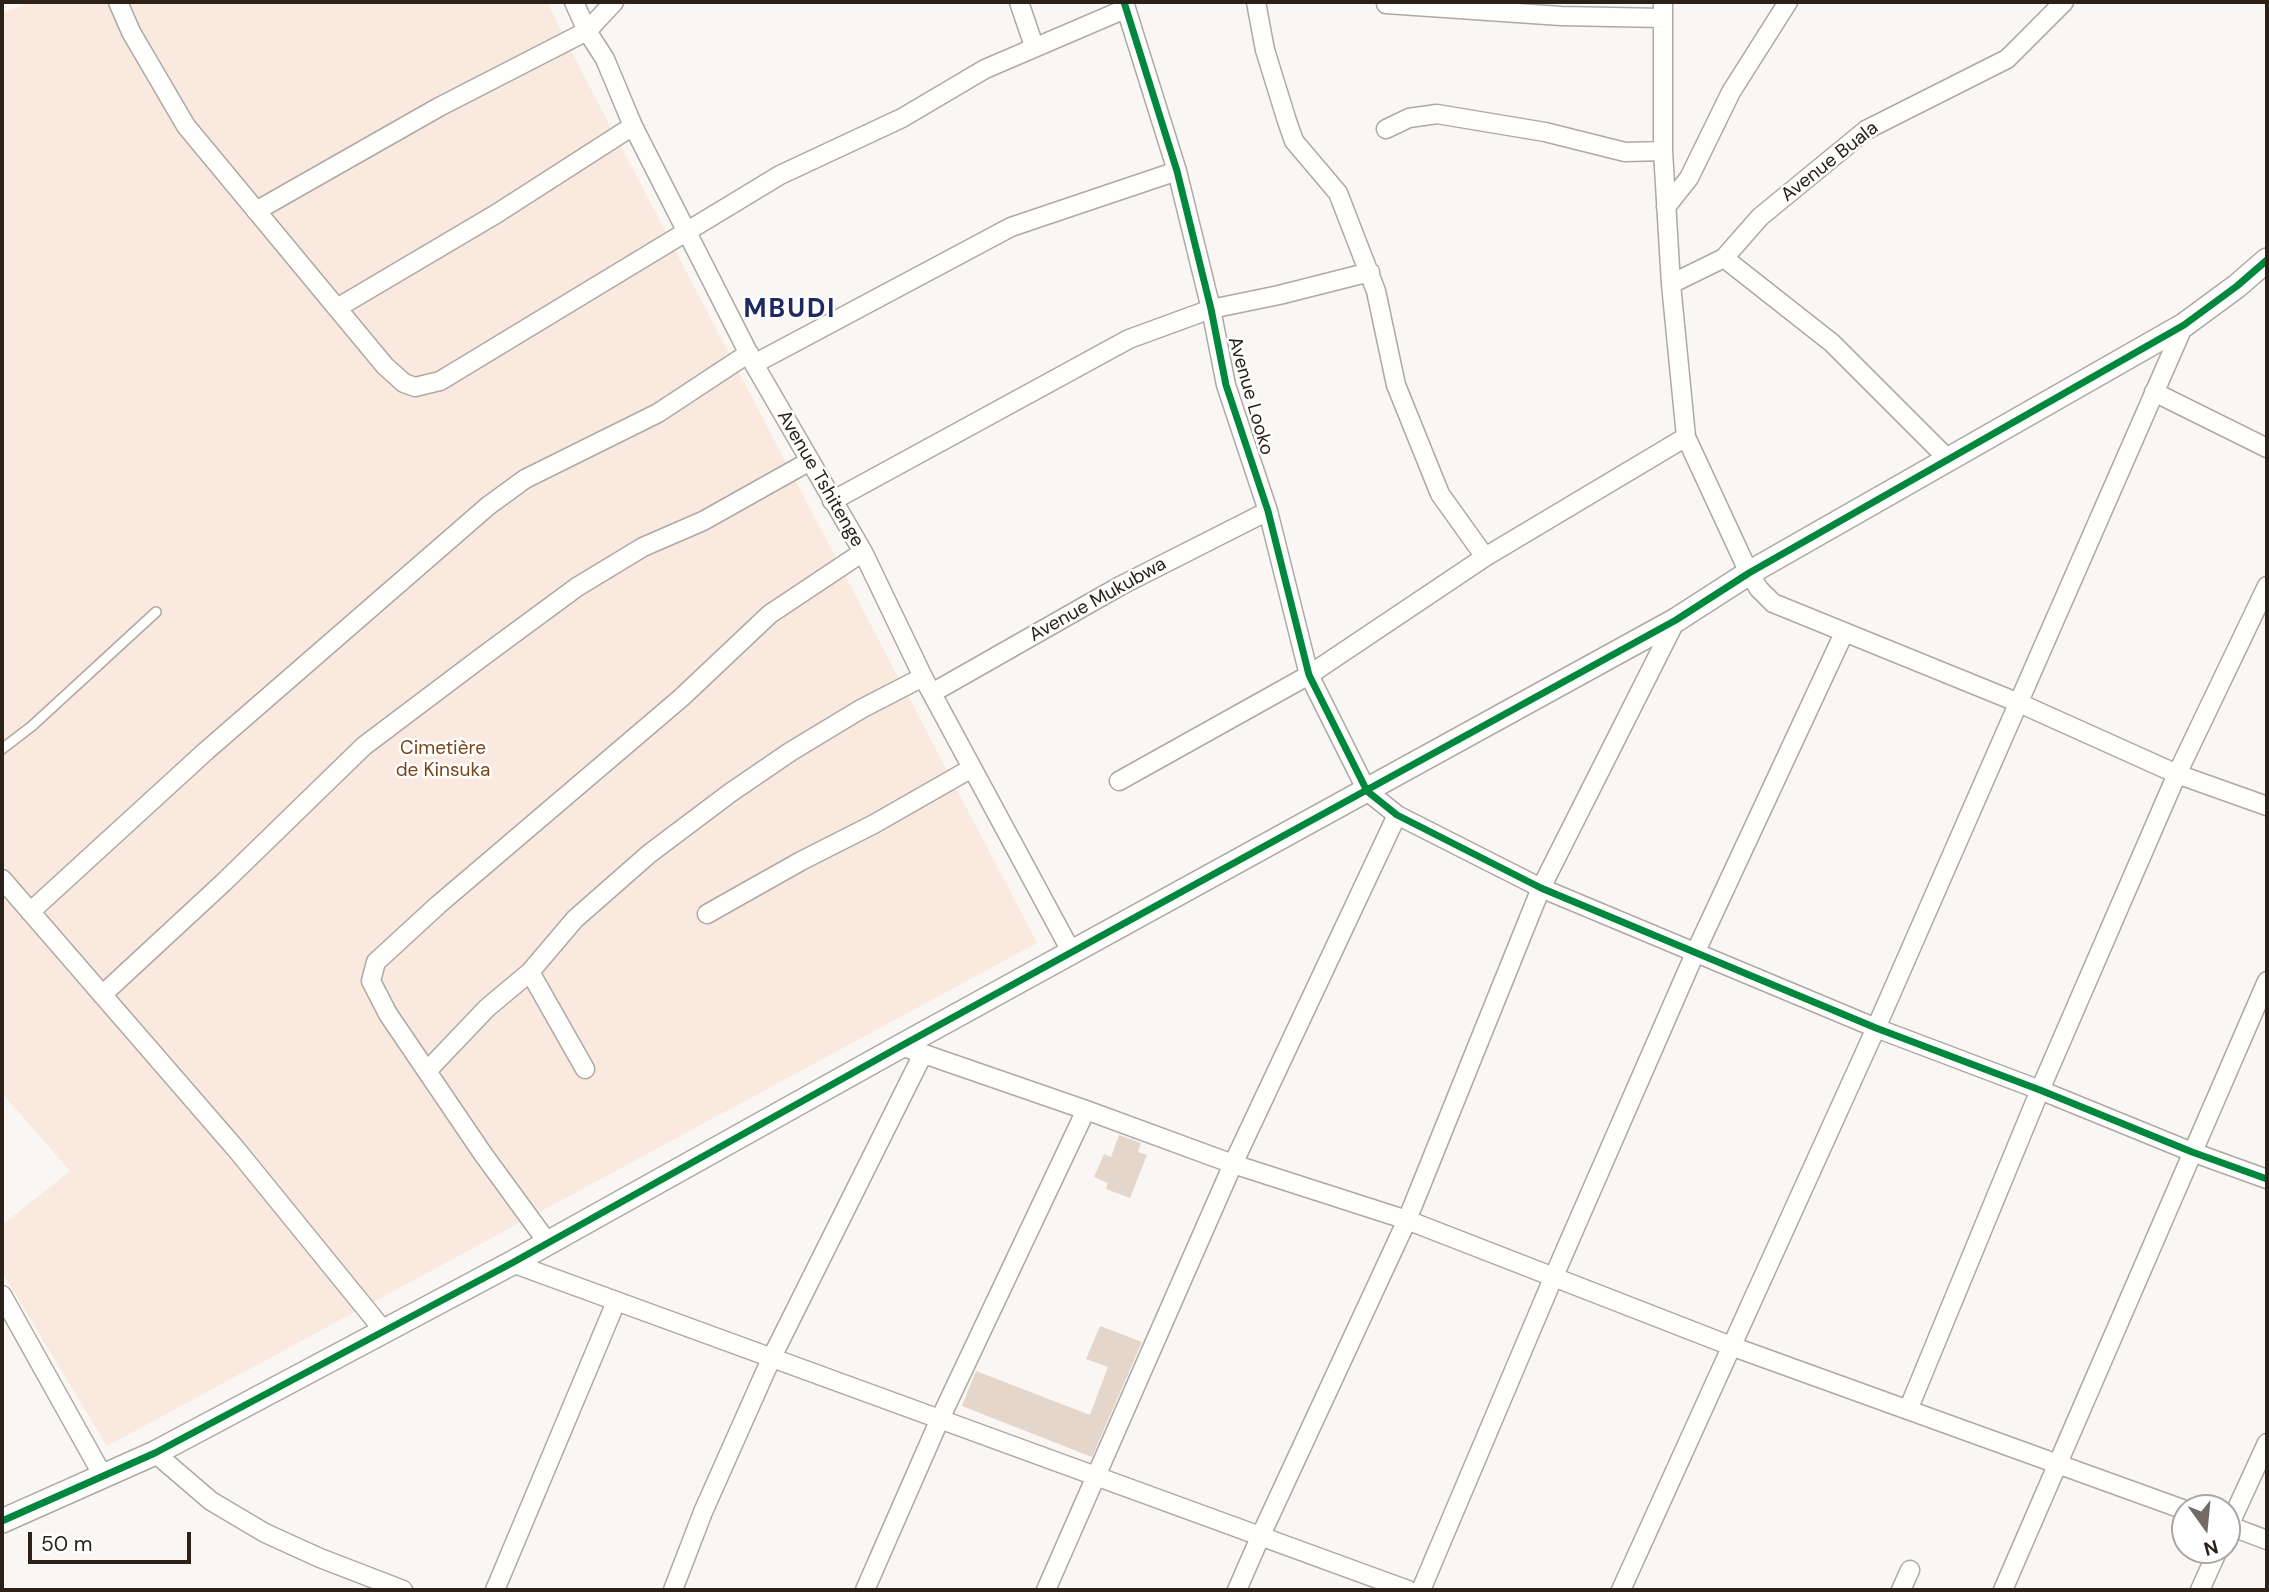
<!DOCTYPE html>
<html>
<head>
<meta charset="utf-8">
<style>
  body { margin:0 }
  #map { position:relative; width:2269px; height:1592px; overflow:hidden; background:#f9f6f3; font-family:"DM Sans",sans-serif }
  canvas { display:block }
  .frame { position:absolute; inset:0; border:4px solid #2b2119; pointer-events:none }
  .north { position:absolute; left:2171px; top:1494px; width:70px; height:70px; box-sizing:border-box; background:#fff; border:2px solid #aaa6a3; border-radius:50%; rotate:165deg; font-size:19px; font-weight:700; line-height:28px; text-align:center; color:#2b2119 }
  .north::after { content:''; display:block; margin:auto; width:24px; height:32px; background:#736c65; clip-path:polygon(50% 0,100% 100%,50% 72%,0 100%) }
  .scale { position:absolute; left:28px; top:1532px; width:163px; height:32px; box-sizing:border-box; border:4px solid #2b2119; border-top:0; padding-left:9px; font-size:21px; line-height:24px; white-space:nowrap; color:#2b2119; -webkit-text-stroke:5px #fff; paint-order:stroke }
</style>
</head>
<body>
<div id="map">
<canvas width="2269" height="1592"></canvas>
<div class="frame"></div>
<div class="north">N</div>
<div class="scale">50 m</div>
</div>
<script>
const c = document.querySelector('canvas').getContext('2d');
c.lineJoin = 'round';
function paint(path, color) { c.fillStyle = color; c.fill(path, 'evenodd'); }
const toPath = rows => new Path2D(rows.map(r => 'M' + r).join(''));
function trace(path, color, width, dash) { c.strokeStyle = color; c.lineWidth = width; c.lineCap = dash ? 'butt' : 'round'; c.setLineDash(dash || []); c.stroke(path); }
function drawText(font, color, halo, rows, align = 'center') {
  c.font = font + ' "DM Sans",sans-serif'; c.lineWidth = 5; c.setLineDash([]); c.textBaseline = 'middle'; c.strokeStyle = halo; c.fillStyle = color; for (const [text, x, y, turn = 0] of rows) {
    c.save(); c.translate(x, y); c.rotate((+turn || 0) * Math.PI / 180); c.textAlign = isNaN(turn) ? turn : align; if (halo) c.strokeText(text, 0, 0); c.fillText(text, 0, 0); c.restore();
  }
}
paint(toPath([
  [33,2,547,2,571,51,1037,943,107,1446,2,1272,2,1225,70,1171,2,1093,2,13]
]), '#f9e9de');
paint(toPath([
  [1119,1135,1141,1143,1138,1152,1147,1155,1130,1198,1106,1189,1108,1183,1094,1177,1104,1154,1111,1157],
  [1100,1326,1142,1342,1092,1457,962,1406,976,1371,1090,1415,1108,1367,1086,1359]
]), '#e4d6ca');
const service = toPath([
  [2,749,32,726,156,612]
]);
const minor = toPath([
  [118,2,131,32,186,126,385,366,404,383,415,387,440,381,780,175,902,118,985,69,1125,9],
  [574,2,587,31,605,59,633,126,754,364,863,552,923,677,1072,953],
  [1019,2,1034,46],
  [1124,2,1177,171,1211,309,1226,385,1268,511,1309,675,1367,791,1397,815,1541,888,1876,1028,2040,1090,2192,1152,2267,1179],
  [1256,2,1265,50,1287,121,1294,141,1338,193,1376,291,1396,385,1440,494,1485,557],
  [1663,2,1663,151,1671,284,1686,437,1749,573,1759,589,1773,603,2019,703,2177,774,2267,806],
  [1386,4,1561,16,1663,18],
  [1386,129,1409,118,1437,114,1545,132,1625,152,1663,151],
  [1666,207,1689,178,1731,92,1788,2],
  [256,211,439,107,587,31,614,2],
  [1724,258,1832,343,1948,459],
  [1671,284,1724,258,1760,217,1866,130,2007,59,2064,2],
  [337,308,496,214,633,126],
  [754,364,1011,227,1177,171],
  [2154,392,2267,448],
  [832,501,1129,339,1211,309,1279,295,1370,272],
  [932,693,1120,586,1268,511],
  [1119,781,1309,675,1485,557,1686,437],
  [2,879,236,1149,384,1331],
  [30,912,206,751,488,506,525,479,658,413,749,353],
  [707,914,801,861,874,824,972,768],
  [530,972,585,1069],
  [102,995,223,883,364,746,482,657,577,587,643,547,703,521,810,461],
  [901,1046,1086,1110,1233,1164,1407,1220,1731,1346,2185,1510],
  [427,1071,487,1008,530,972,575,919,649,854,730,793,790,752,861,709,923,677],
  [548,1243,483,1154,388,1014,371,981,376,962,438,905,681,698,770,614,863,552],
  [512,1263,1408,1590],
  [2,1295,103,1476],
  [1908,1410,2040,1090,2177,774,2267,586],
  [155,1453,211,1501,265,1533,320,1558,403,1590],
  [2227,1525,2267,1540],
  [2227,1530,2267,1443],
  [495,1590,616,1302],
  [673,1590,703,1512,771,1359,923,1054],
  [865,1590,939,1421,1086,1110],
  [1046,1590,1233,1164,1397,815],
  [1237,1590,1261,1535,1407,1220,1541,888,1676,620],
  [1421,1590,1554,1276,1696,951,1844,633],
  [1621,1590,1876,1028,2184,325],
  [1901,1590,1910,1570],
  [2003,1590,2267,981],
  [2200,1590,2218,1550]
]);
const tertiary = toPath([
  [2,1521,155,1453,512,1263,901,1046,1676,620,1749,573,2184,325,2237,286,2267,260]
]);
trace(service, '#afa8a4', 12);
trace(minor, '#afa8a4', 21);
trace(tertiary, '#afa8a4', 26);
trace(service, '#fefefd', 9);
trace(minor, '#fefefd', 18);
trace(tertiary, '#fefefd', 23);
trace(toPath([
  [1124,2,1177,171,1211,309,1226,385,1268,511,1309,675,1367,791,1397,815,1541,888,1876,1028,2040,1090,2192,1152,2267,1179],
  [2,1521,155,1453,512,1263,901,1046,1676,620,1749,573,2184,325,2237,286,2267,260]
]), '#00873e', 7);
drawText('19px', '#2b2119', '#fff', [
  ["Avenue Buala",1830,162,-38],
  ["Avenue Looko",1250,396,74],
  ["Avenue Tshitenge",820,479,60],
  ["Avenue Mukubwa",1098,600,-29]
]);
drawText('19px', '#794416', '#fff', [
  ["Cimetière",443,749],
  ["de Kinsuka",443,771]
]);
c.letterSpacing = '2px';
drawText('bold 26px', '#1d2a62', '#fff', [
  ["MBUDI",790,310]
]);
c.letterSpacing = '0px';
</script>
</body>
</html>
